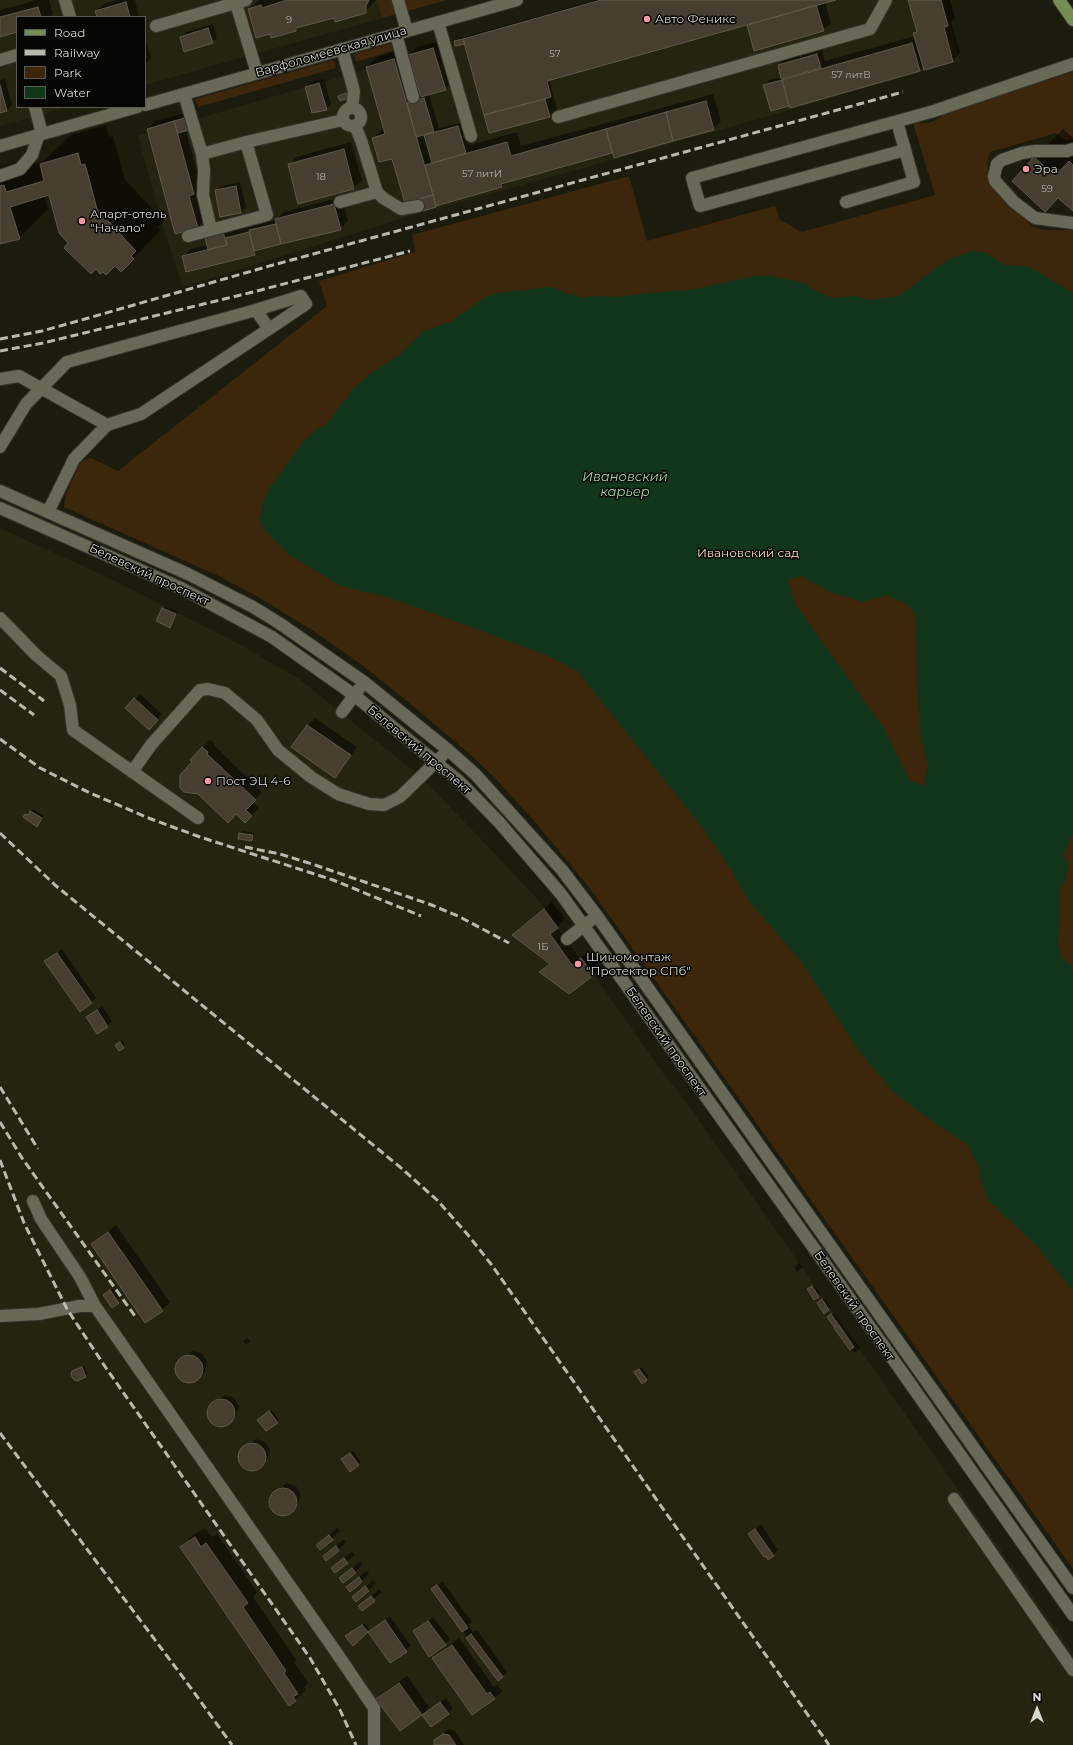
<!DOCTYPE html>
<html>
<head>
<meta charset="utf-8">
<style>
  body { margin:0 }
  #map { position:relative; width:1073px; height:1745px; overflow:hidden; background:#1c1c0c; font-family:Montserrat,sans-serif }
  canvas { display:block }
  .legend { position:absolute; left:16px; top:16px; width:130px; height:92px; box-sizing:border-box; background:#060602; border:1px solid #5a5a53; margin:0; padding:5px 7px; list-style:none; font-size:12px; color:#d7d8cd }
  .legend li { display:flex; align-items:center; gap:8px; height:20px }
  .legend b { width:20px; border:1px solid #5a5a53 }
  .north { position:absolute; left:1017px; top:1689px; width:40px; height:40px; -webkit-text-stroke:3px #060602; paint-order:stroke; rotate:0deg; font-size:11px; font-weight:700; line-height:16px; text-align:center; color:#d7d8cd }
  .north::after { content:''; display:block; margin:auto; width:14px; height:18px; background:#d7d8cd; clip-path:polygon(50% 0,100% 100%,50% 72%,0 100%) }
</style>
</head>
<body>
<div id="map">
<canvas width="1073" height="1745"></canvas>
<ul class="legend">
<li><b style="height:5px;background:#768c55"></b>Road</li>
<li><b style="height:5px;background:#b9baae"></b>Railway</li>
<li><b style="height:11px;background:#3c270c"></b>Park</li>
<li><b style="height:11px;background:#11361a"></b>Water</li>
</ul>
<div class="north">N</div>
</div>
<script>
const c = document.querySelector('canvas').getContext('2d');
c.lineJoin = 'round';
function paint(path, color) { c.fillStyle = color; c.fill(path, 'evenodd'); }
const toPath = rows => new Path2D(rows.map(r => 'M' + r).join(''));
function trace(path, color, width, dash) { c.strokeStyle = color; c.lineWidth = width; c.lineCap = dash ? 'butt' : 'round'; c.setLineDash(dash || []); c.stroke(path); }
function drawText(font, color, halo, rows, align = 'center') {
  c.font = font + ' Montserrat,sans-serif'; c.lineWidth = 3; c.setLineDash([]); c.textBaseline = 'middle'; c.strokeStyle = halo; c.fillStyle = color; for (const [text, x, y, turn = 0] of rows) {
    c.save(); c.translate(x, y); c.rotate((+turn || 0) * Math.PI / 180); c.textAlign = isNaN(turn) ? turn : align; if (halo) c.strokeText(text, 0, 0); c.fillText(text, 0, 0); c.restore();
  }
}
paint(toPath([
  [0,0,377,0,382,18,145,85,145,17,17,17,17,107,67,107,0,126],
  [605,0,943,0,960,61,734,126,407,217,183,287,163,227,138,136],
  [0,528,113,580,241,645,299,679,421,777,482,840,539,901,594,975,670,1083,679,1092,1073,1653,1073,1745,0,1745]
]), '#25250f');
paint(toPath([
  [377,0,447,0,382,18],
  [393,43,395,50,356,62,354,54],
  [334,60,336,68,198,107,195,99],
  [1073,72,1073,139,1066,141,1056,133,990,152,987,162,989,178,1001,194,1032,226,1043,230,1073,230,1073,1569,591,890,536,823,495,778,472,756,413,706,362,665,312,630,265,601,221,577,64,507,66,494,81,461,91,458,118,471,327,306,319,281,415,252,412,235,629,176,647,241,775,206,780,220,802,232,935,195,913,123,929,123,940,118,945,114,966,106]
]), '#3c270c');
paint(toPath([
  [973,251,987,253,1003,265,1026,266,1038,272,1073,293,1073,833,1063,855,1068,864,1065,881,1060,887,1058,944,1061,957,1070,965,1073,973,1073,1291,1034,1243,998,1210,988,1200,980,1177,979,1167,967,1144,929,1119,893,1092,856,1047,803,964,748,900,730,868,702,827,577,671,546,655,433,613,384,596,356,590,339,585,288,554,263,528,260,520,263,502,270,487,304,441,319,427,325,426,354,388,370,374,399,355,424,331,450,322,486,297,499,293,547,287,556,288,566,294,575,294,581,298,594,296,616,297,640,294,696,289,754,276,772,276,804,283,818,292,833,298,856,296,871,300,899,296,940,265,950,259],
  [801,576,830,592,862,602,887,595,908,605,916,616,917,681,921,739,928,767,924,786,909,780,885,730,795,604,788,580]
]), '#11361a');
paint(toPath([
  [37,0,49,0,53,14,50,17,17,17,17,31,0,36,0,10],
  [117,0,135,0,139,17,98,17,96,11,104,4],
  [259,0,376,0,365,12,334,17,299,26,296,30,271,32,249,9],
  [597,0,833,0,825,2,831,23,823,30,748,25,750,23,549,79,557,109,549,116,490,132,465,42,455,42,457,39],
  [909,0,950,0,955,18,951,22,960,53,953,61,924,66,920,70,771,110,765,85,769,80,782,77,779,65,784,60,822,50,825,61,915,36,914,33,917,30],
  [213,24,217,38,212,42,181,37,186,32],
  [145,37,151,58,145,64],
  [441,41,453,82,445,89,429,94,439,128,463,122,470,145,517,132,521,146,713,94,721,121,713,129,613,151,507,182,502,186,423,210,420,199,393,158,373,138,384,128,367,67,377,57,404,49,418,96,421,95,409,55,417,47],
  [5,79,12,105,7,110,0,112,0,80],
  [324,79,331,104,326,109,306,87,311,82],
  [348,91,348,97,339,96,342,94],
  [182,114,183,118,187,116,186,130,201,186,197,190,205,220,198,227,148,129,155,121],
  [106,125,109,137,113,136,125,180,164,221,158,227,161,230,121,271,115,265,70,242,49,194,44,196,48,209,19,238,0,243,0,167,32,157,34,164,43,162,70,135],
  [1063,129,1073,138,1073,209,1059,197,1045,211,1013,181],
  [351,142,362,180,354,188,299,203,289,165,296,157],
  [240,182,246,207,241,212,221,216,216,190,221,186],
  [342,197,348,221,340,229,260,249,254,254,183,257,191,249,208,245,228,228,230,234,234,230,276,220,284,212],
  [165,606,178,612,170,627,157,621],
  [140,694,162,714,149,728,127,708],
  [315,718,357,747,342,769,335,776,293,747,308,725],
  [210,740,215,744,214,745,262,792,253,802,259,808,245,821,191,760],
  [33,809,44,816,37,825,25,817],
  [242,831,254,833,254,837,251,840,240,833],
  [552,902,565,919,557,927,580,958,589,951,601,967,593,974,541,972,550,963,514,935],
  [62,949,96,998,92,1002,46,961],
  [102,1006,112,1021,107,1026,88,1017],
  [122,1040,125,1045,123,1047,118,1043],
  [116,1225,170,1302,162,1310,92,1244],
  [799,1263,803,1267,797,1272,794,1267],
  [814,1285,821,1294,815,1299,810,1287],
  [113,1289,120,1300,112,1306,107,1293],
  [824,1298,831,1307,828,1309,820,1301],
  [834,1313,860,1348,855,1353,851,1349,828,1317],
  [247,1338,250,1341,246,1345,243,1341],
  [193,1351,202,1353,207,1362,205,1372,191,1382,181,1379,176,1371,179,1361],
  [84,1366,88,1374,77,1380,73,1372],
  [642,1367,649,1377,642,1382,637,1370],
  [225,1395,234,1398,239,1406,236,1416,223,1426,213,1423,208,1415,211,1405],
  [272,1410,279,1420,277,1422,261,1418],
  [256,1439,265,1442,270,1450,267,1460,253,1470,244,1468,239,1459,242,1449],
  [353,1451,361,1462,358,1464,344,1457],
  [287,1483,296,1486,301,1494,298,1504,284,1514,275,1512,270,1503,273,1494],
  [761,1524,778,1550,768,1559,749,1534],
  [205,1528,212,1537,217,1534,257,1592,253,1597,296,1660,294,1662,308,1683,304,1687,306,1690,295,1700,181,1547,191,1537],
  [337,1528,340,1531,320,1549,318,1545],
  [344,1539,346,1542,327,1560,324,1556],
  [352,1551,355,1555,347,1562,332,1568],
  [360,1561,363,1564,355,1572,340,1578],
  [367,1570,369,1574,350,1591,347,1587],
  [373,1580,376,1583,368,1591,354,1597],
  [442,1581,472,1622,468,1626,473,1632,477,1630,507,1672,498,1680,433,1589],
  [379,1589,382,1592,362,1609,360,1606],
  [390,1616,411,1646,390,1662,369,1632],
  [433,1617,450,1639,445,1644,414,1631],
  [365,1623,369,1629,353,1645,349,1634],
  [459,1638,494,1687,498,1685,502,1691,494,1699,473,1714,433,1658,441,1651],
  [407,1676,429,1707,425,1712,446,1698,453,1709,431,1726,423,1713,400,1730,378,1699,385,1691],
  [448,1729,454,1730,464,1745,435,1745,435,1740]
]), '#0007');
const building = toPath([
  [287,0,369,0,366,6,366,13,335,22,334,18,296,28,296,31,271,38,270,34,256,38,248,9,261,5,262,8,287,0],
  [601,0,836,0,547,81,551,97,484,115,463,39,601,0],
  [908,0,941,0,948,26,944,27,953,62,924,70,913,33,917,32,908,0],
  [126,2,130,17,97,17,95,11,126,2],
  [816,5,824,31,754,51,747,25,816,5],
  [38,7,41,17,17,17,17,32,0,37,0,17,38,7],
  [208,28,213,43,184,52,180,37,208,28],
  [463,39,465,44,455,46,454,41,463,39],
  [912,43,920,71,790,108,782,80,912,43],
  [433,48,446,90,421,97,408,55,433,48],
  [817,54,821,68,781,79,778,65,817,54],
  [394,59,433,195,405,203,392,159,379,162,372,138,385,134,366,67,394,59],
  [782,80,789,106,771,111,763,85,782,80],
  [319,83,327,110,312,113,305,87,319,83],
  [0,85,7,111,0,113,0,85],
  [346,93,348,98,340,101,338,96,346,93],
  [424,98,434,132,416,137,407,103,424,98],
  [545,99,550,117,489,133,484,115,545,99],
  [706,101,714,130,673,141,666,112,706,101],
  [666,112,673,141,614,158,606,129,666,112],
  [185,118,189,130,178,133,174,121,185,118],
  [174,121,194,194,189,196,198,228,175,234,147,129,174,121],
  [458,126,466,153,432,163,424,135,458,126],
  [606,129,612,153,501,184,502,187,436,206,425,165,507,142,511,156,606,129],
  [344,149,354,189,298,204,288,164,344,149],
  [78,153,81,165,85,164,97,209,136,251,131,256,134,259,121,272,115,266,106,275,103,272,100,274,96,269,91,274,64,248,68,243,59,233,49,195,10,207,20,239,0,244,0,186,4,185,6,192,44,181,40,164,78,153],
  [1034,157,1055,176,1069,161,1073,165,1073,211,1058,198,1045,212,1012,181,1034,157],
  [236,186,241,213,220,217,215,190,236,186],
  [433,195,436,207,423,211,419,199,433,195],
  [334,204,341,230,281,244,275,219,334,204],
  [276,224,281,244,254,251,249,230,276,224],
  [223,232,227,245,208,250,205,237,223,232],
  [249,232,255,255,186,272,182,256,227,245,225,238,249,232],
  [162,608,176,614,170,628,156,621,162,608],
  [134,698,158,720,149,730,125,708,134,698],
  [307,725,351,755,335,778,291,747,307,725],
  [202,747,208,752,207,754,256,800,246,810,252,816,245,823,236,814,228,823,198,794,184,792,180,788,180,775,192,762,190,760,202,747],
  [30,811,42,818,37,827,23,817,25,814,28,815,30,811],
  [239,833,253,835,252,841,238,839,239,833],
  [544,909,558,928,550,934,572,965,581,958,594,975,569,994,539,972,550,964,512,935,544,909],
  [57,953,92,1003,80,1012,44,961,57,953],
  [97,1010,108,1027,97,1034,86,1017,97,1010],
  [120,1042,124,1048,119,1051,115,1045,120,1042],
  [108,1232,163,1311,145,1323,91,1244,108,1232],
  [812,1286,819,1297,814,1300,807,1289,812,1286],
  [110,1290,119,1303,112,1308,103,1295,110,1290],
  [822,1299,829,1310,824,1314,817,1303,822,1299],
  [831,1314,838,1324,834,1327,827,1317,831,1314],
  [839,1325,854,1347,850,1350,834,1328,839,1325],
  '175 1369a14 14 0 1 1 28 0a14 14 0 1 1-28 0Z',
  [82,1367,86,1377,77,1381,74,1380,71,1375,72,1371,82,1367],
  [639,1369,647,1380,642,1384,634,1372,639,1369],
  '207 1413a14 14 0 1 1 28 0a14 14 0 1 1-28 0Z',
  [269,1411,278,1423,266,1431,257,1420,269,1411],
  '238 1457a14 14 0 1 1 28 0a14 14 0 1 1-28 0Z',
  [350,1453,359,1465,350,1472,341,1459,350,1453],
  '269 1502a14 14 0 1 1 28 0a14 14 0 1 1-28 0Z',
  [755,1529,774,1556,768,1560,766,1556,764,1557,748,1534,755,1529],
  [329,1535,333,1540,320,1550,316,1545,329,1535],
  [195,1537,201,1547,206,1543,248,1603,243,1607,286,1671,284,1673,298,1694,293,1697,296,1701,289,1706,180,1547,195,1537],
  [336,1546,339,1551,326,1561,323,1556,336,1546],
  [344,1558,348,1563,335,1573,331,1568,344,1558],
  [352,1568,356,1573,343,1583,339,1578,352,1568],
  [359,1577,362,1582,350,1592,346,1587,359,1577],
  [437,1585,468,1628,462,1632,431,1589,437,1585],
  [365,1586,369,1591,356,1602,352,1597,365,1586],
  [371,1596,375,1601,362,1611,358,1606,371,1596],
  [385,1620,407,1652,390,1663,368,1632,385,1620],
  [428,1621,446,1645,429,1657,413,1631,428,1621],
  [362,1625,368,1632,353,1646,345,1636,362,1625],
  [471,1634,503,1677,498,1681,466,1638,471,1634],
  [452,1645,487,1694,490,1692,495,1699,472,1715,432,1658,452,1645],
  [399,1683,422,1715,400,1731,376,1699,399,1683],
  [440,1702,449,1714,431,1727,422,1715,440,1702],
  [443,1734,449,1735,456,1745,434,1745,434,1740,443,1734]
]);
paint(building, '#463f2f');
trace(building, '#5e5847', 1);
const minor = toPath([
  [65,0,70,17],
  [235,0,257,73],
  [398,0,407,31],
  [438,22,471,136],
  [156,26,246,0],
  [396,34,413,97],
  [342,49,354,91,352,108],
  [0,60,17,55],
  [184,94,202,154,204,170,203,195,211,229],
  [145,105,517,0],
  [35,107,42,134],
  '343 117a9 9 0 1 1 18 0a9 9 0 1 1-18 0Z',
  [558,117,870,29,886,0],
  [897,122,905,150,700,206,692,178,934,111,1073,64],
  [355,126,361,140,377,192,383,198,401,209,418,206],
  [0,146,137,107],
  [1073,149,1067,151,1035,151,1022,153,1002,160,997,164,994,176,995,181,1014,202,1035,218,1073,223],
  [202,154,246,142,343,120],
  [0,176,20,169,32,155,39,134],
  [340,202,377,192],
  [846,202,914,182,905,150],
  [188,236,267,215,246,142],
  [256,310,301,296,306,304,269,329],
  [0,379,19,376,107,425],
  [0,447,26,404,67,362,256,310,269,329,141,414,107,425,74,459,48,512],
  [0,491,188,574,253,607,279,623,364,682,448,750,475,774,562,870,597,916,1073,1588],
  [0,508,181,588,272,637,354,695,461,783,498,821,561,894,883,1345,1073,1615],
  [0,618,36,655,61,676,70,705,73,730,198,818],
  [342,712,359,689],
  [132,772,151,745,200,690,208,689,225,693,257,720,278,750,311,777,338,794,369,804,384,805,400,797,442,756],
  [567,939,590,921],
  [33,1201,41,1219,80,1277,95,1306],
  [0,1316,39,1314,79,1306,95,1306,336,1652,374,1708,374,1745],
  [954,1499,1073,1670]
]);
const major = toPath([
  [1059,0,1073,20]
]);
trace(minor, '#34342d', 14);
trace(major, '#34342d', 14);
trace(minor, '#686957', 12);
trace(major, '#768c55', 12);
trace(toPath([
  [0,339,42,331,92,317,266,267,903,92],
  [0,351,43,343,253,292,410,251],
  [0,668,44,701],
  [0,690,34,715],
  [0,739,40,768,90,793,151,819,200,837,333,880,421,916],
  [0,833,55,885,400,1167,437,1200,468,1235,491,1264,829,1745],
  [245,847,280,854,312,864,429,904,458,916,509,943],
  [0,1087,38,1149],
  [0,1122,22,1158,137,1319],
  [0,1160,24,1223,67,1309,106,1368,310,1658,340,1710,356,1745],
  [0,1433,185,1680,232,1745]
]), '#b9baae', 3, [8, 4]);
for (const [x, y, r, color] of [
  [647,19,4,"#f49aa6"],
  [1026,169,4,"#f49aa6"],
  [82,221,4,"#f49aa6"],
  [208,781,4,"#f49aa6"],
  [578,964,4,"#f49aa6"]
]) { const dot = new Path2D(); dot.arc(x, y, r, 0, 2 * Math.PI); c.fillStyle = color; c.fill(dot); trace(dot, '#060602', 1.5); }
drawText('10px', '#b3b2a6', null, [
  ["9",289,20],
  ["57",555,54],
  ["57 литВ",851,75],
  ["57 литИ",482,174],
  ["18",321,177],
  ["59",1047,189],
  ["1Б",543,947]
]);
drawText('12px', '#d7d8cd', '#060602', [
  ["Авто Феникс",655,19],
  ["Эра",1034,169],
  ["Апарт-отель",90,214],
  ["\"Начало\"",90,228],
  ["Пост ЭЦ 4-6",216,781],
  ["Шиномонтаж",586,957],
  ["\"Протектор СПб\"",586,971]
], 'left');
drawText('12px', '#d7d8cd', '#060602', [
  ["Варфоломеевская улица",331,52,-16],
  ["Белевский проспект",149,575,25],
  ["Белевский проспект",419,750,40],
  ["Белевский проспект",666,1042,55],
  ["Белевский проспект",854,1306,55]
]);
drawText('12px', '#fddebb', '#060602', [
  ["Ивановский сад",748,553]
]);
drawText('italic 13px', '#9edba8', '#060602', [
  ["Ивановский",625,477],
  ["карьер",625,492]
]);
</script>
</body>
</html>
